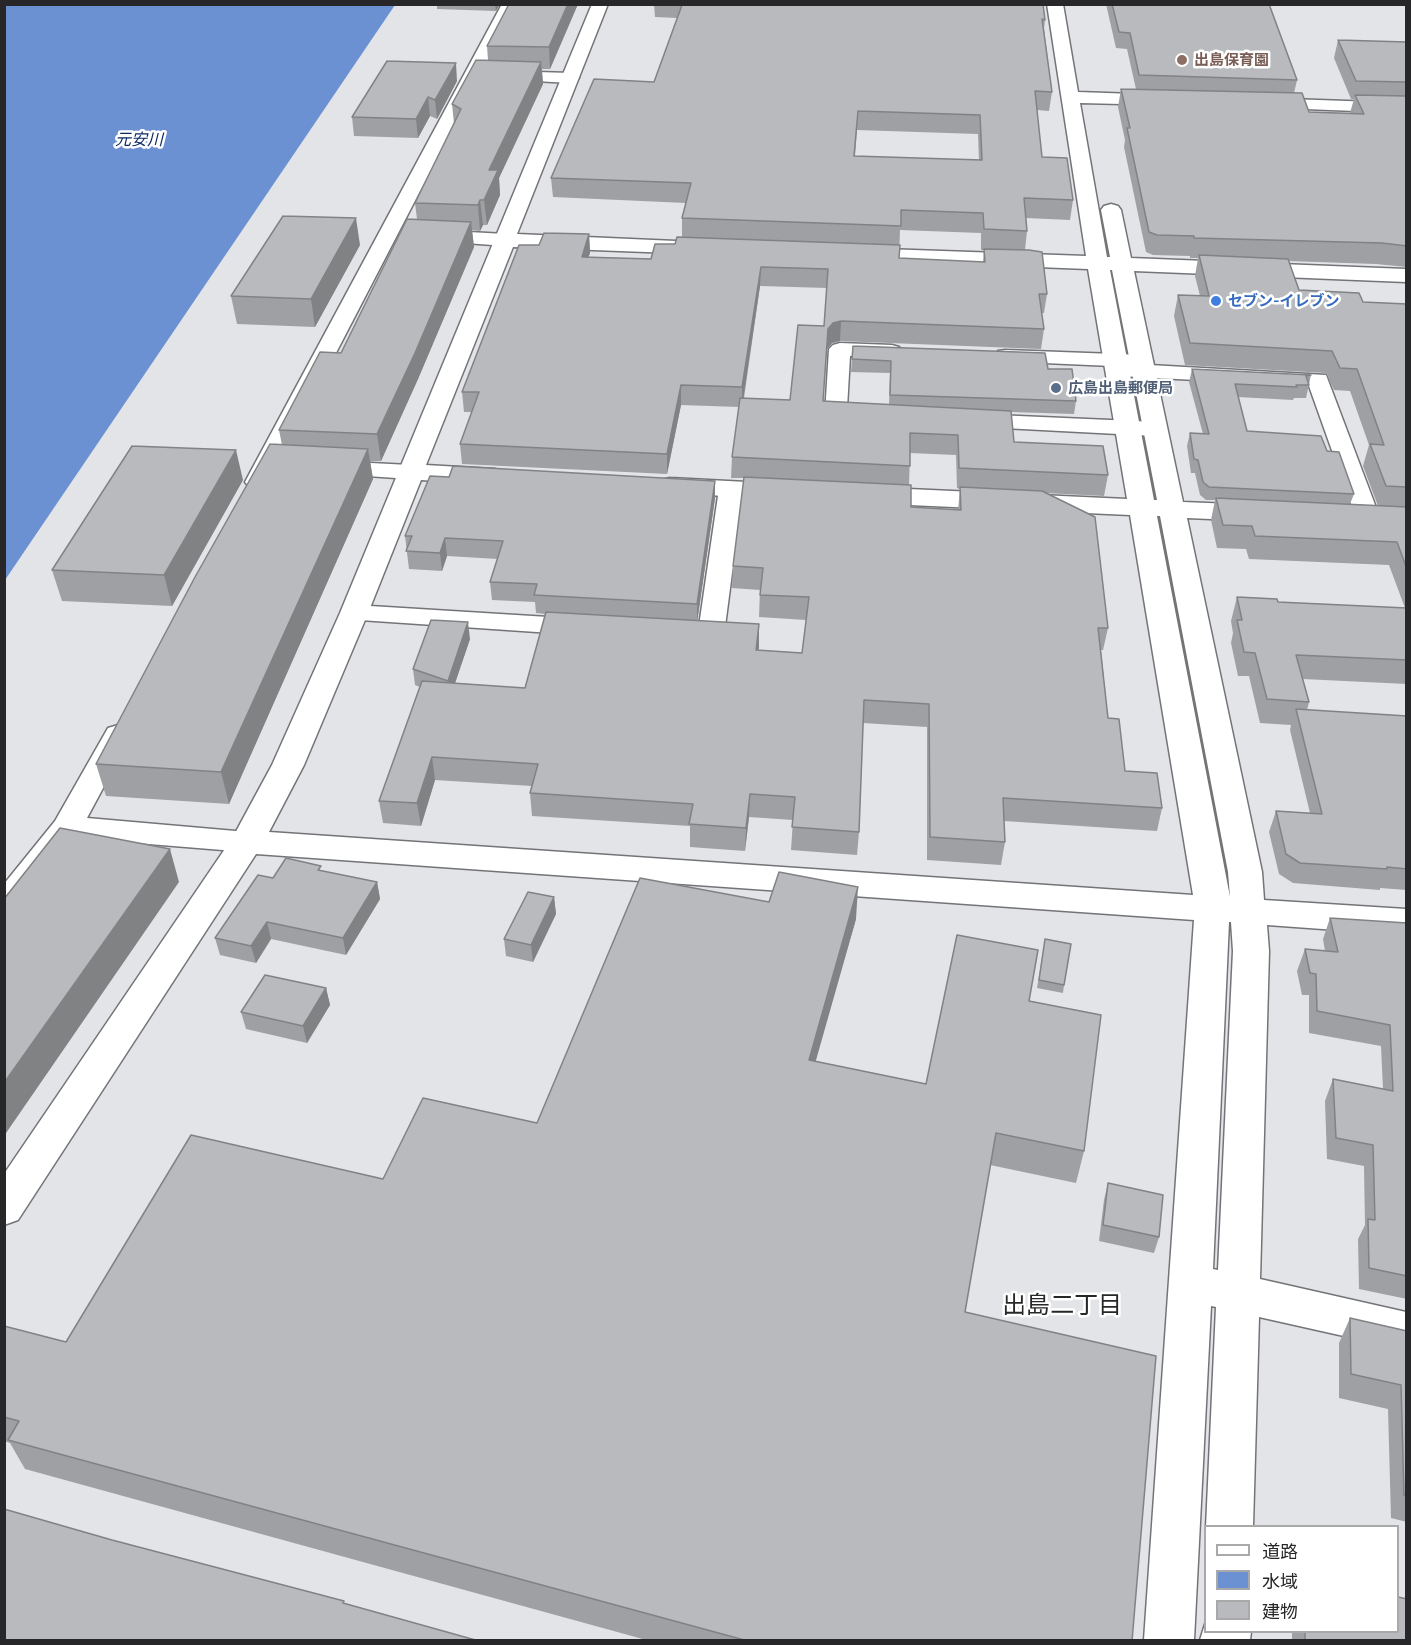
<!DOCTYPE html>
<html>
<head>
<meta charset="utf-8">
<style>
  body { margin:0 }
  #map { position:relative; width:1411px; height:1645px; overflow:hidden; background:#e2e4e7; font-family:Mulish,"Noto Sans JP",sans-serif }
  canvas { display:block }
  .frame { position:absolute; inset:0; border:6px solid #272729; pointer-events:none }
  .legend { position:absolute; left:1204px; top:1525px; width:195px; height:108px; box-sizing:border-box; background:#fff; border:2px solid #a9a9a9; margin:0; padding:8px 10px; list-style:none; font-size:18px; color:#272729 }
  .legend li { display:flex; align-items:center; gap:12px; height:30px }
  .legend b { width:30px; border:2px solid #a9a9a9 }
</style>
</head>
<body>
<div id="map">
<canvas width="1411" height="1645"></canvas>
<div class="frame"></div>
<ul class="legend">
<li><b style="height:8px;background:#fff"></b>道路</li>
<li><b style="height:16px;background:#6c91d2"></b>水域</li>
<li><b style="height:16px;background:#b8babd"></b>建物</li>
</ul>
</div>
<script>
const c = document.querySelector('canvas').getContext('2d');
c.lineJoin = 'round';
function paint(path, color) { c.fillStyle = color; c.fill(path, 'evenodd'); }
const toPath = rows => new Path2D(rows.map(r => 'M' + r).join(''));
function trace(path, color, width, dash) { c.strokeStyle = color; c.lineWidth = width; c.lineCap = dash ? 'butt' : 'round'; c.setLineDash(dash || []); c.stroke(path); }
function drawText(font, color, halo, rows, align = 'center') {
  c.font = font + ' Mulish,"Noto Sans JP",sans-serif'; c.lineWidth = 5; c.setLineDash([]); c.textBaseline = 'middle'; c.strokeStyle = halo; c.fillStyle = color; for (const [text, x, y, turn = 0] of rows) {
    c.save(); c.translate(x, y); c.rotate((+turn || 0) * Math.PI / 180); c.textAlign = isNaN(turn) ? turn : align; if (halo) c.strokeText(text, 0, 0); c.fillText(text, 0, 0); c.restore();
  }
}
paint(toPath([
  [5,4,395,5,5,580,4,5]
]), '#6c91d2');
const street = toPath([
  [502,4,517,4,269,482,265,487,257,489,249,487,245,482,502,4],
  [503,71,571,73,579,78,571,83,497,79,495,76,497,73,503,71],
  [431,230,506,234,513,236,516,240,513,244,506,246,424,240,422,236,424,232,431,230],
  [840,343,892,345,899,347,903,351,899,355,892,357,850,356,847,408,873,411,876,416,873,421,865,423,836,421,828,419,825,414,829,349,833,345,840,343],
  [1006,350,1142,355,1150,356,1153,361,1150,365,1326,375,1380,518,1377,523,1368,525,1359,523,1356,518,1309,386,1120,376,1112,375,1109,370,1112,366,998,361,995,356,998,351,1006,350],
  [973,414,1156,422,1164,424,1167,429,1164,434,1156,436,965,426,962,421,965,416,973,414],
  [332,461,410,465,418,467,422,472,418,477,410,479,324,473,320,468,324,463,332,461],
  [731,482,739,484,743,489,724,634,720,640,711,642,674,639,670,633,674,627,699,626,719,489,723,484,731,482],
  [354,605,581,619,590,621,594,627,590,633,581,635,345,619,341,613,345,607,354,605],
  [118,725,128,728,132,734,87,818,247,832,258,835,262,842,258,849,247,852,75,838,15,914,4,917,4,884,55,821,108,728,118,725]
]);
const secondary = toPath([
  [592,4,608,4,517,234,699,242,706,244,710,248,706,252,699,254,513,247,426,465,495,469,504,472,508,477,504,482,495,485,421,480,368,613,304,765,269,832,1193,895,1130,515,865,503,856,501,852,495,856,489,865,487,1127,499,1088,269,856,260,848,259,845,254,848,249,856,248,1086,256,1047,4,1063,4,1078,92,1164,95,1170,96,1173,100,1170,104,1164,105,1080,103,1107,257,1110,257,1101,210,1104,206,1111,204,1118,206,1121,210,1131,258,1406,269,1406,282,1134,271,1183,502,1257,505,1266,507,1270,513,1266,519,1257,521,1187,518,1262,872,1264,900,1406,909,1406,935,1267,925,1269,951,1260,1279,1406,1312,1406,1350,1259,1317,1253,1526,1206,1527,1216,1307,1211,1306,1194,1640,1144,1640,1194,920,256,854,18,1220,4,1225,4,1174,233,837,272,765,340,613,592,4],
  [1110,270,1112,270,1157,500,1154,500,1110,270],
  [1157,516,1160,516,1228,872,1230,897,1157,516],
  [1229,922,1231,922,1233,951,1218,1270,1213,1269,1229,922],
  [1260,98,1406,103,1406,113,1254,107,1251,103,1254,99,1260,98],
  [670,478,786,484,795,486,799,492,795,498,786,500,661,492,657,486,661,480,670,478],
  [1206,1621,1206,1632,1251,1632,1250,1640,1200,1640,1206,1621]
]);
trace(street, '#737477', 3);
trace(secondary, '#737477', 3);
paint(street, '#fff');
paint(secondary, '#fff');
paint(toPath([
  [437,4,500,4,496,11,437,9],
  [578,4,550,69,542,69,543,84,499,178,500,195,487,225,483,225,480,231,472,230,474,247,418,379,381,461,370,461,373,479,229,804,106,796,96,764,282,445,279,430,341,353,417,219,415,203,454,124,452,104,488,60,487,46],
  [654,4,1043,4,1045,20,1044,29,1052,92,1049,111,1037,110,1042,157,1073,200,1070,220,1026,218,1027,231,1025,250,1047,294,1044,313,1042,313,1044,329,1041,349,840,341,832,343,827,349,823,401,889,405,890,373,851,372,853,346,1048,369,1076,401,1074,414,1011,412,1014,442,1108,475,1104,496,1045,493,1108,628,1103,650,1101,650,1108,718,1125,771,1162,808,1157,831,1004,821,1005,842,1001,865,927,860,927,727,863,723,859,832,857,855,791,850,793,820,749,817,745,851,690,847,690,826,532,816,530,793,532,786,435,780,421,826,383,823,379,801,420,687,415,685,413,669,470,639,455,683,525,688,545,614,536,613,535,602,492,600,490,582,498,559,447,556,442,571,409,569,405,536,449,477,715,481,715,498,697,621,759,647,758,650,802,653,806,620,759,617,760,590,732,588,733,566,744,478,731,478,732,457,739,407,681,405,667,474,462,464,460,444,472,412,464,412,462,392,539,245,589,234,590,253,588,257,651,259,675,244,682,237,682,218,686,203,553,197,551,178,654,82,677,18,655,17],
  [857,130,978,134,979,160,855,156],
  [900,230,981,233,981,250,984,250,983,262,899,258],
  [760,286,827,288,824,326,790,400,744,398],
  [910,453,956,455,957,488,960,489,958,510,911,507,909,485],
  [1106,4,1269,4,1297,80,1294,93,1309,112,1350,113,1354,99,1351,99,1334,58,1338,40,1407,42,1407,267,1376,264,1288,261,1299,290,1363,302,1407,304,1407,684,1303,679,1309,702,1307,710,1407,716,1407,890,1380,888,1380,890,1293,883,1279,874,1269,832,1276,811,1310,813,1290,730,1291,725,1260,723,1249,676,1238,676,1231,643,1233,633,1231,621,1237,597,1278,602,1405,608,1389,565,1249,559,1246,549,1217,548,1211,520,1215,500,1206,500,1200,495,1195,473,1191,473,1187,446,1190,433,1203,434,1189,382,1192,369,1311,375,1306,398,1294,398,1293,400,1238,397,1247,431,1327,451,1354,494,1350,504,1378,506,1363,466,1369,445,1350,391,1334,390,1326,373,1185,365,1174,316,1178,295,1200,296,1195,276,1198,258,1190,258,1190,256,1153,255,1146,252,1124,147,1125,140,1118,107,1121,89,1136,89,1127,49,1116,48],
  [457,81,437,119,430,116,418,138,354,136,352,117],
  [360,245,315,327,237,324,231,296],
  [243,480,172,606,62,601,52,570],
  [322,871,377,882,380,899,346,955,271,939,256,963,220,955,215,938,273,878],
  [554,897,556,914,533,962,506,956,504,939],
  [1330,918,1407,923,1407,1299,1359,1289,1358,1239,1365,1225,1364,1166,1327,1159,1325,1101,1333,1079,1383,1089,1381,1046,1309,1033,1309,995,1302,995,1297,971,1305,949,1325,951,1323,939],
  [856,919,815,1061,926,1084,1029,1001,1084,1151,1076,1183,990,1165,965,1312,1132,1641,650,1641,25,1469,10,1443,4,1441,4,1326,66,1342,383,1179,537,1123],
  [1045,939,1064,985,1063,993,1037,988],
  [326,988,330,1005,307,1043,246,1029,241,1012],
  [1108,1183,1159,1237,1154,1253,1099,1241,1104,1200],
  [1350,1318,1407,1331,1407,1522,1391,1518,1388,1409,1339,1398,1339,1343],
  [1292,1632,1398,1632,1407,1641,1292,1641]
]), '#9ea0a3');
paint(toPath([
  [495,4,500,4,496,11],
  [568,4,578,4,550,69,549,47],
  [541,62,543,84,499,178,500,195,487,225,484,200,489,170],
  [456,63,457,81,437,119,435,100],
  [428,97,430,116,418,138,416,119],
  [480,200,483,225,480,231,478,205],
  [356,218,360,245,315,327,311,299],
  [471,222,474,247,418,379,381,461,377,434],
  [589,234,590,253,582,276,582,257],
  [761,267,760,286,742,407,742,387],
  [841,321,840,341,832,343,827,349,828,329,833,323],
  [681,385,681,405,667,474,667,454],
  [368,449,373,479,229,804,221,772],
  [236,450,243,480,172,606,164,575],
  [715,481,715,498,697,623,697,604],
  [445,538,447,556,442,571,440,553],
  [468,622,470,639,450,698,448,681],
  [759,624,759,647,755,673,756,650],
  [432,757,435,780,421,826,417,803],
  [750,794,749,817,745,851,746,828],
  [170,849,179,882,4,1136,4,1083],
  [377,882,380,899,346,955,343,938],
  [858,887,856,919,807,1092,809,1060],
  [554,897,556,914,533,962,531,945],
  [267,922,271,939,256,963,251,946],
  [326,988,330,1005,307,1043,303,1026]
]), '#818284');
const building = toPath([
  [509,4,568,4,549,47,487,46,509,4],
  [679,4,1043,4,1045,20,1042,19,1052,92,1035,91,1042,157,1067,158,1073,200,1024,198,1027,231,984,229,983,213,901,210,901,226,682,218,691,183,551,178,594,79,654,82,682,5,679,4],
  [858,111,980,115,982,160,854,156,858,111],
  [1112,4,1269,4,1297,80,1139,75,1130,33,1119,32,1112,4],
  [1338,40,1407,42,1407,82,1356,81,1338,40],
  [476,60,541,62,489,170,498,170,484,200,480,200,478,205,415,203,461,109,452,104,476,60],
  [387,61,456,63,435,100,428,97,416,119,352,117,387,61],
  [1121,89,1302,93,1309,112,1364,114,1355,95,1407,96,1407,246,1382,243,1194,238,1194,236,1157,235,1149,232,1127,128,1130,128,1121,89],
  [283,216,356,218,311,299,231,296,283,216],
  [407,219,471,222,415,353,377,434,279,430,320,352,341,353,407,219],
  [544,233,589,234,582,257,651,259,655,244,675,244,677,237,900,245,899,258,985,262,984,249,1029,250,1042,252,1047,294,1039,294,1044,329,841,321,833,323,828,329,823,401,1011,411,1014,442,1103,446,1108,475,959,468,958,435,910,433,910,466,732,457,740,398,790,400,798,325,824,326,828,269,761,267,742,387,681,385,667,454,460,444,479,392,462,392,519,245,539,245,544,233],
  [1199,255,1288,259,1299,290,1359,293,1363,302,1407,304,1407,487,1386,486,1370,444,1384,445,1357,369,1340,368,1332,351,1190,343,1178,295,1209,296,1199,255],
  [853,346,1045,353,1048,369,1072,369,1076,401,890,395,891,361,852,359,853,346],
  [1192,369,1311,375,1306,376,1309,385,1296,385,1297,387,1235,384,1247,431,1321,436,1327,451,1339,452,1354,494,1209,487,1203,482,1198,460,1194,459,1190,433,1209,434,1192,369],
  [270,444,368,449,221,772,96,764,195,577,270,444],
  [132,446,236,450,164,575,52,570,132,446],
  [453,466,715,481,697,604,534,595,537,584,490,582,503,541,445,538,440,553,406,551,412,536,405,536,430,476,449,477,453,466],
  [744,477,911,485,911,507,961,510,960,487,1042,491,1095,517,1108,628,1098,628,1108,718,1119,719,1125,771,1157,773,1162,808,1003,798,1005,842,930,837,929,704,864,700,859,832,792,827,795,797,750,794,746,828,689,824,693,804,530,793,538,764,432,757,417,803,379,801,422,681,525,688,546,612,759,624,756,650,802,653,809,597,760,595,763,568,733,566,744,477],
  [1216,498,1407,507,1407,569,1397,542,1255,536,1252,526,1223,525,1216,498],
  [1237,597,1277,599,1278,602,1407,608,1407,660,1296,655,1309,702,1267,699,1255,653,1244,652,1237,620,1242,620,1237,597],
  [431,620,468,622,448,681,413,669,431,620],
  [1296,709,1407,716,1407,869,1387,867,1387,869,1300,863,1286,854,1276,811,1322,814,1296,709],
  [60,828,170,849,4,1083,4,899,60,828],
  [286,858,321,866,318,870,377,882,343,938,267,922,251,946,215,938,258,875,273,878,286,858],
  [779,872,858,887,809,1060,926,1084,957,935,1038,950,1029,1001,1101,1015,1084,1151,996,1133,965,1312,1156,1356,1132,1641,748,1641,8,1440,19,1421,4,1417,4,1326,66,1342,191,1135,383,1179,423,1098,537,1123,640,878,769,902,779,872],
  [528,892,554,897,531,945,504,939,528,892],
  [1330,918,1407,923,1407,1276,1369,1268,1368,1219,1375,1220,1373,1145,1336,1138,1333,1079,1393,1091,1390,1025,1317,1011,1316,974,1310,973,1305,949,1338,952,1330,918],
  [1045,939,1071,944,1064,985,1039,980,1045,939],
  [265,975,326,988,303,1026,241,1012,265,975],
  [1108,1183,1163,1195,1159,1237,1103,1225,1108,1183],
  [1350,1318,1407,1331,1407,1496,1404,1495,1401,1385,1351,1374,1350,1318],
  [4,1509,112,1540,344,1601,343,1603,479,1641,4,1641,4,1509],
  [1398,1597,1407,1599,1407,1641,1305,1641,1305,1632,1398,1632,1398,1597]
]);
paint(building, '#b8babd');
trace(building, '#818284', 1.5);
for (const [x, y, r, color] of [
  [1182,60,6,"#8d6e63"],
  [1216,301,6,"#3f7fe0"],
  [1056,388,6,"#5c6f8a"]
]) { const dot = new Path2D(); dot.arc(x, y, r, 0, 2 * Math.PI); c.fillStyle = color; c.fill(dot); trace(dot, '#fff', 2); }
drawText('bold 15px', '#785e54', '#fff', [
  ["出島保育園",1194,60]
], 'left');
drawText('bold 15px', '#366cbe', '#fff', [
  ["セブン-イレブン",1228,301]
], 'left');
drawText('bold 15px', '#4e5e75', '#fff', [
  ["広島出島郵便局",1068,388]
], 'left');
drawText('italic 16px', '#082962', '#fff', [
  ["元安川",139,140]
]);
drawText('24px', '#272729', '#fff', [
  ["出島二丁目",1062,1306]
]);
</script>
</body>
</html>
